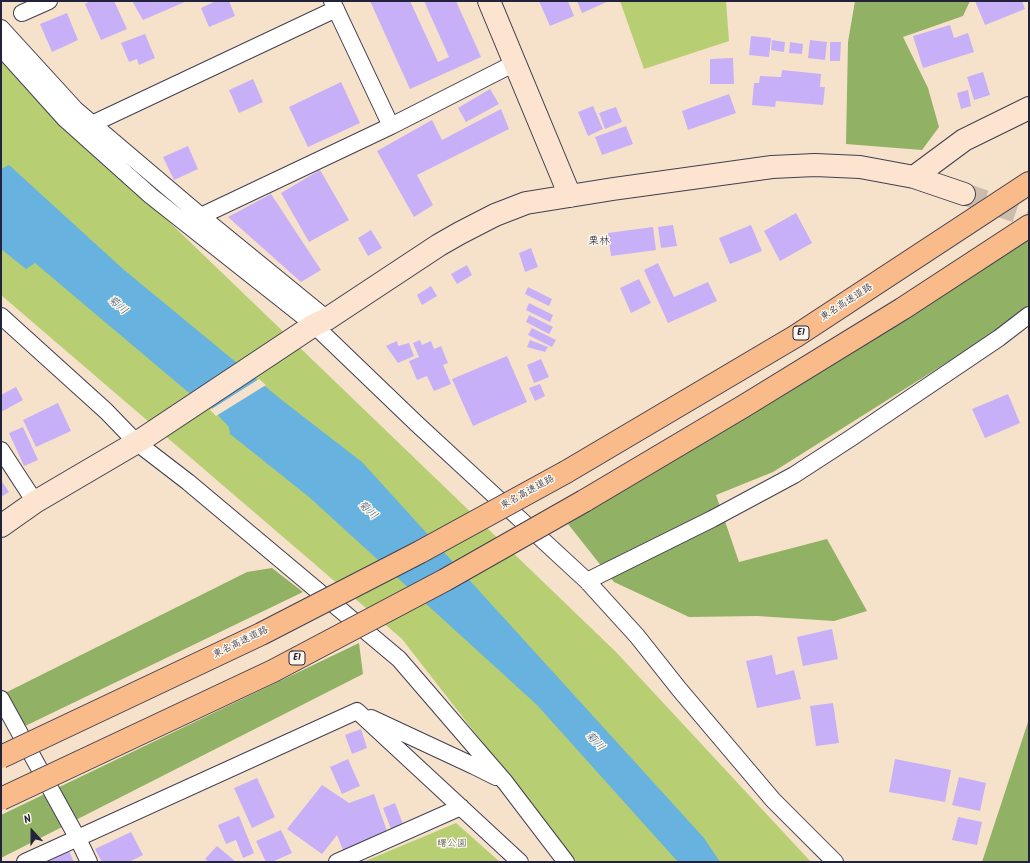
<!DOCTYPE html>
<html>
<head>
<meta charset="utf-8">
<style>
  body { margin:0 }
  #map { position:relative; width:1030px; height:863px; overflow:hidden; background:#f6e2ca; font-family:Kalam,sans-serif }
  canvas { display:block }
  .frame { position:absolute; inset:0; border:2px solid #22223b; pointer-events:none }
  .north { position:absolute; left:12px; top:811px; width:40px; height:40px; -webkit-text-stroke:3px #fbf7ec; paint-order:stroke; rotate:339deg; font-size:11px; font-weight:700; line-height:16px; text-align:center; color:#22223b }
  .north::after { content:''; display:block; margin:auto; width:14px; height:18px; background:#22223b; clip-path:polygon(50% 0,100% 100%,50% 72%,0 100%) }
</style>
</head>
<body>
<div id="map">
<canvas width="1030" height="863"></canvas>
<div class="frame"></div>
<div class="north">N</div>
</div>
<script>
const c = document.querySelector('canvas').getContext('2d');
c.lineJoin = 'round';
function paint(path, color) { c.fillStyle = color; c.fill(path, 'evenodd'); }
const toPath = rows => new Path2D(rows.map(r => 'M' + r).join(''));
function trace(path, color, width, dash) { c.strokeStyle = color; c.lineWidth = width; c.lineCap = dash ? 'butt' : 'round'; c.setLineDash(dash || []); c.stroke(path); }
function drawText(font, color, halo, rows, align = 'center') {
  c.font = font + ' Kalam,"Klee One",sans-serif'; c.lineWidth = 3; c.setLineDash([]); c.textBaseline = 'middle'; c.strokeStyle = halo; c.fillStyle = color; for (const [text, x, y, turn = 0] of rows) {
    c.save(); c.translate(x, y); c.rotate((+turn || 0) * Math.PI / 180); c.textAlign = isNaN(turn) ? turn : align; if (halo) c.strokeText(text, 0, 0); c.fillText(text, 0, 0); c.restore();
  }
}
paint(toPath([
  [620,1,726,1,729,41,644,69],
  [1,60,616,652,811,862,571,862,535,810,402,639,1,295],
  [456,823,500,862,363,862]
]), '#b7ce72');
paint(toPath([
  [855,1,970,1,963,16,903,37,928,88,939,127,922,150,846,144,848,42],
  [1029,236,1029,309,1008,324,773,472,716,495,739,562,827,539,867,611,834,621,757,616,689,617,614,582,568,524],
  [272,568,303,592,23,727,5,693,247,572],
  [359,643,363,674,1,858,1,815],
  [1029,719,1029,862,982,862]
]), '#91b164');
paint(toPath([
  [9,165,123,269,283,401,362,462,704,838,720,862,678,862,537,705,309,497,230,434,229,427,203,399,188,392,35,263,26,269,1,249,1,169]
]), '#67b2df');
paint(toPath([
  [259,379,266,385,216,416,210,410]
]), '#f6e2ca');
paint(toPath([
  [90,1,114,1,127,29,101,40,85,4],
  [132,1,187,1,143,20],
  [216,1,229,1,235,16,209,27,201,8],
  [370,1,410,1,438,62,449,57,424,1,456,1,481,57,410,89],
  [539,1,568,1,574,16,550,26],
  [577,1,609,1,582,13],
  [975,1,1022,1,1025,9,985,25],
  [67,13,78,40,52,52,40,24],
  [950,25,954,38,968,33,974,52,923,68,913,36],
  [145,34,155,58,139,65,137,59,129,62,121,43],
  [751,36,771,38,769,57,749,55],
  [772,40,785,42,784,52,771,50],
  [810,40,827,42,825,60,808,58],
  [790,42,803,44,802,54,789,53],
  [830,42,841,42,840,61,830,61],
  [733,58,734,84,710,84,710,59],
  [782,70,821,74,820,87,825,87,823,105,776,101,775,107,752,105,754,83,759,83,760,76,781,77],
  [983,72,990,95,974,100,967,77],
  [253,79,263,102,239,113,229,90],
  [341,82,360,123,308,147,289,107],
  [490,89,499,104,466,122,458,108],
  [968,90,971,106,961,109,957,93],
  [729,94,736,113,688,130,682,111],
  [593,106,603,129,588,136,578,112],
  [616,107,622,122,605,129,599,113],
  [501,109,509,129,417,175,433,205,414,217,377,151,432,120,442,140],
  [626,126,633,144,602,155,595,137],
  [188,146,198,169,174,180,163,157],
  [320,170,349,220,309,242,281,193],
  [271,194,321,270,301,282,228,217],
  [796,213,812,243,780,261,764,231],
  [673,225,677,246,661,248,658,227],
  [751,225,762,251,730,264,719,238],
  [653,227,656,250,611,256,608,233],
  [371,230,382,248,368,256,358,238],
  [531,248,538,267,525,272,519,253],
  [658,263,674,297,708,282,717,301,668,323,644,270],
  [467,265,472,275,457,284,451,274],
  [639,279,651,303,631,313,620,288],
  [431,286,437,296,422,305,417,295],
  [528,287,552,299,549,306,525,294],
  [529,303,553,315,550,322,526,310],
  [529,315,553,327,549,334,526,322],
  [532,328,556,340,552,347,528,335],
  [420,340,422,345,431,341,434,349,441,346,448,363,443,365,451,384,434,391,427,376,417,380,409,361,419,357,413,343],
  [530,340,548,347,545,352,527,347],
  [397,341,398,346,409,343,414,356,398,363,386,346],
  [507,356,527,402,473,426,452,379],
  [541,359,549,377,534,383,527,365],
  [540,384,545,396,535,401,529,388],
  [16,387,23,400,1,412,1,395],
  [1008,394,1020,423,985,438,972,409],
  [58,403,71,431,36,447,23,420],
  [23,427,38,460,24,466,9,433],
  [1,480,9,492,1,497],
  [832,629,838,659,803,666,797,637],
  [772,655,776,675,794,670,801,699,757,708,746,661],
  [833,703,839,743,816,746,810,706],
  [361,729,367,748,352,754,345,735],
  [348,759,360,786,342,794,330,767],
  [895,759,951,770,945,802,889,792],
  [959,777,986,783,980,811,952,805],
  [257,778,275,817,252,828,234,788],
  [322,785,349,803,374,794,387,831,343,850,337,835,322,854,287,829],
  [395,803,403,824,391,829,383,808],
  [239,816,254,853,243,858,236,840,226,844,218,825],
  [958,817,982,822,977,845,952,840],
  [281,830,292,853,272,862,266,862,256,841],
  [131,832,143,855,129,862,102,862,95,849],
  [217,846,236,862,209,862,205,859],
  [69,851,74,862,46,862]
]), '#c7b0f7');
trace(toPath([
  [964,194,1029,216]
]), '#ccbcad', 22, [22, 11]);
const street = toPath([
  [332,1,391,126],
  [22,13,49,1],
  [1,28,75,109,201,216,327,319],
  [1,48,64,118,151,196,314,325,417,424,587,581,637,636,679,689,773,800,835,862],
  [92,124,336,9],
  [201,216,391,126,515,63],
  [1,316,106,411,136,442,188,482,399,659,505,782,566,862],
  [1,450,35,502],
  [587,581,712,519,794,475,851,438,999,338,1029,315],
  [1,699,78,839,89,862],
  [371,718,474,766,496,777],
  [25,862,357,711,520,862],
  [337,862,461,807]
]);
const secondary = toPath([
  [489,1,570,196],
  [914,177,964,140,1029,108],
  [1,526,35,502,144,438,314,325,327,319,439,245,460,233,495,215,526,203,613,189,772,167,815,165,860,167,914,177,964,194]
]);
const highway = toPath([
  [566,472,796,336,1029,183],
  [584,501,744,406,902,309,1029,226]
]);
trace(street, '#423f50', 18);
trace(secondary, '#423f50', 24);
trace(highway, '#423f50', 24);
trace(street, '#fff', 16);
trace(secondary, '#fde4d1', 22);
trace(highway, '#fabb8b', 22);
const highwayBridge = toPath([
  [1,757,261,634,420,552,566,472],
  [1,799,273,671,445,580,584,501]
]);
trace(highwayBridge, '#423f50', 24, []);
trace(highwayBridge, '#fabb8b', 22);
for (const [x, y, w] of [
  [801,333,16],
  [297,658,16]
]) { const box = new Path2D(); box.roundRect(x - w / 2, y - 7, w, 14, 3); c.fillStyle = '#fbf7ec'; c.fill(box); trace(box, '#22223b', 1); }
drawText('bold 9px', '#22223b', null, [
  ["E1",801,333],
  ["E1",297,658]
]);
drawText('10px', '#22223b', '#fbf7ec', [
  ["東名高速道路",847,303,-33],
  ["東名高速道路",528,493,-29],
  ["東名高速道路",241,643,-26]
]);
drawText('10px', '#4f564c', '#fbf7ec', [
  ["曙公園",452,844]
]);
drawText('11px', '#22223b', '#fbf7ec', [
  ["栗林",599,242]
]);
drawText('italic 11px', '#3a5474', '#fbf7ec', [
  ["菊川",117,306,41],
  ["菊川",367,511,43],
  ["菊川",594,742,47]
]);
</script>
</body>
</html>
